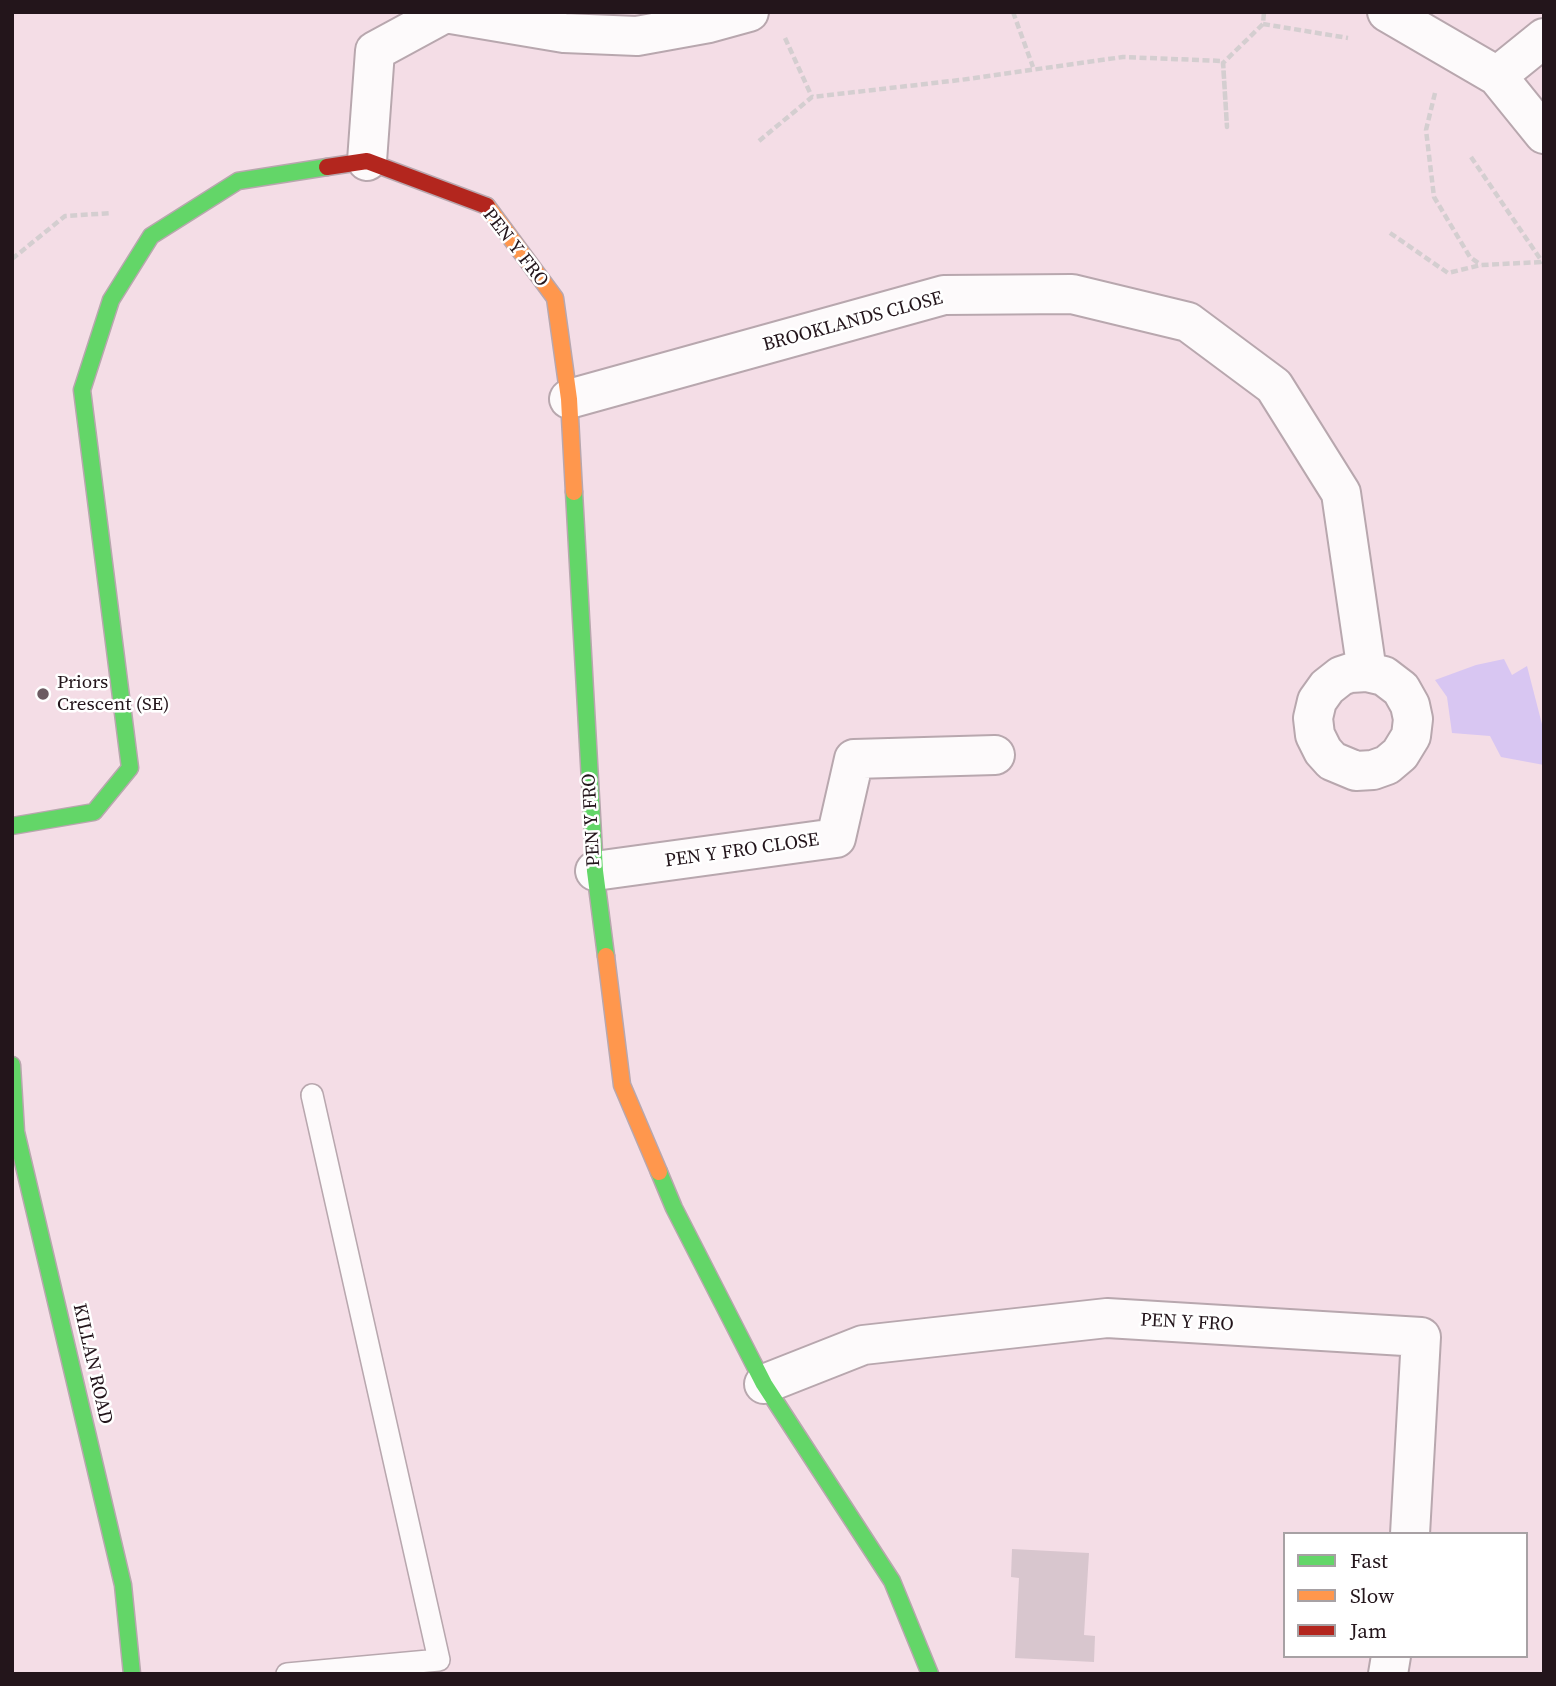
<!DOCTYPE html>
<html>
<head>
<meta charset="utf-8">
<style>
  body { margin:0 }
  #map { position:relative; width:1556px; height:1686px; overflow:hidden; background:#f4dde6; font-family:"Source Serif 4",serif }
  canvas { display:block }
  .frame { position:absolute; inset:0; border:14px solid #23151b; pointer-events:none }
  .legend { position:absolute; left:1283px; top:1532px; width:245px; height:126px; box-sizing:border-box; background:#fff; border:2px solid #a7a1a4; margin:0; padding:9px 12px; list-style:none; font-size:21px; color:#23151b }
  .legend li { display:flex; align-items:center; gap:14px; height:35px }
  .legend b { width:35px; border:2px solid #a7a1a4 }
</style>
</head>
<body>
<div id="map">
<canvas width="1556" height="1686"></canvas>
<div class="frame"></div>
<ul class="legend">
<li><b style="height:9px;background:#63d668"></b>Fast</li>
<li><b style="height:9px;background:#ff974d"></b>Slow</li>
<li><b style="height:9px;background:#b3261e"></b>Jam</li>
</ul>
</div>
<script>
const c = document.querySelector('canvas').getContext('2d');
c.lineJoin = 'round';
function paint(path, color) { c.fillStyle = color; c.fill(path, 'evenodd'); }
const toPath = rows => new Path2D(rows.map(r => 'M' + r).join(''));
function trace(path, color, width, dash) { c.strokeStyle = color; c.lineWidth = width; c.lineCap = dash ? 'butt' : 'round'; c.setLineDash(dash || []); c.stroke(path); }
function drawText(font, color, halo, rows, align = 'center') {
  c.font = font + ' "Source Serif 4",serif'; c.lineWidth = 5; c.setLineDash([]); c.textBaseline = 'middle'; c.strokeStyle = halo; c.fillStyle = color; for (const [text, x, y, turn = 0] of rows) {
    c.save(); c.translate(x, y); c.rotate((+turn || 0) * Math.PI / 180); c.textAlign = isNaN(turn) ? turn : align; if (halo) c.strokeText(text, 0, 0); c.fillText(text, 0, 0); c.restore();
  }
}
paint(toPath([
  [1504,659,1512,675,1527,666,1544,732,1544,765,1501,757,1490,736,1452,733,1447,697,1435,680,1476,665]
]), '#d8c6f2');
paint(toPath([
  [1012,1549,1089,1553,1084,1635,1095,1636,1094,1662,1015,1658,1019,1578,1011,1577]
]), '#d8c6ce');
const lane = toPath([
  [287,1674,439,1660,312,1095]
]);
const street = toPath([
  [1387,12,1497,76,1544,134],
  [1497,76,1544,38],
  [367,161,375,51,445,13,564,33,637,36,709,23,749,12],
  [569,399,944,295,1072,294,1188,322,1274,386,1341,493,1367,672,1350,673,1341,676,1327,687,1317,701,1313,718,1315,735,1323,751,1332,761,1356,771,1373,770,1387,765,1400,754,1411,736,1413,719,1410,705,1401,689,1384,676,1367,672],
  [595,871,836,838,854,759,995,755],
  [764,1384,863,1345,1107,1318,1421,1337,1410,1534],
  [1388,1674,1391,1656]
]);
const fast = toPath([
  [574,492,595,871,606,956],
  [12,826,94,812,130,768,82,390,111,300,151,236,238,181,327,167],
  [12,1065,16,1132,123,1585,132,1674],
  [659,1172,674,1208,764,1384,892,1581,930,1674]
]);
const slow = toPath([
  [487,206,555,298,569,399,574,492],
  [606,956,622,1085,659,1172]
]);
const jam = toPath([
  [327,167,367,161,487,206]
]);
trace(lane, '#b8a7ae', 24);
trace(street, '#b8a7ae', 42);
trace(fast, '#b8a7ae', 19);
trace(slow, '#b8a7ae', 19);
trace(jam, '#b8a7ae', 19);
trace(toPath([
  [1013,12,1033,67],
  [1263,24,1348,38],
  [785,38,812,97],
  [1435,93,1426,130,1434,197,1470,257,1481,265],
  [759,141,812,97,960,80,1123,57,1223,61,1227,127,1223,63,1263,24,1264,12],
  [1471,157,1543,263],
  [1390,233,1448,273,1481,265,1543,262],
  [12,259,65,216,112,213]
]), '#d4ced0', 4.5, [7, 3.5]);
trace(lane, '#fdfafb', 21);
trace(street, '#fdfafb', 38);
trace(fast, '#63d668', 16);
trace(slow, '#ff974d', 16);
trace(jam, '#b3261e', 16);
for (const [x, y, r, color] of [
  [43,694,7,"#6c5b62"]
]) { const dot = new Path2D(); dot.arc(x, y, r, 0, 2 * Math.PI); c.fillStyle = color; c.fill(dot); trace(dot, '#fff', 2.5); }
drawText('19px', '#23151b', '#fff', [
  ["PEN Y FRO",515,248,52],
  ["BROOKLANDS CLOSE",853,322,-15],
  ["PEN Y FRO",592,820,-93],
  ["PEN Y FRO CLOSE",742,851,-8],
  ["PEN Y FRO",1187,1323,3],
  ["KILLAN ROAD",92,1364,77]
]);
drawText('19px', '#23151b', '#fff', [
  ["Priors",57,683],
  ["Crescent (SE)",57,705]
], 'left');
</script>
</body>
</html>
